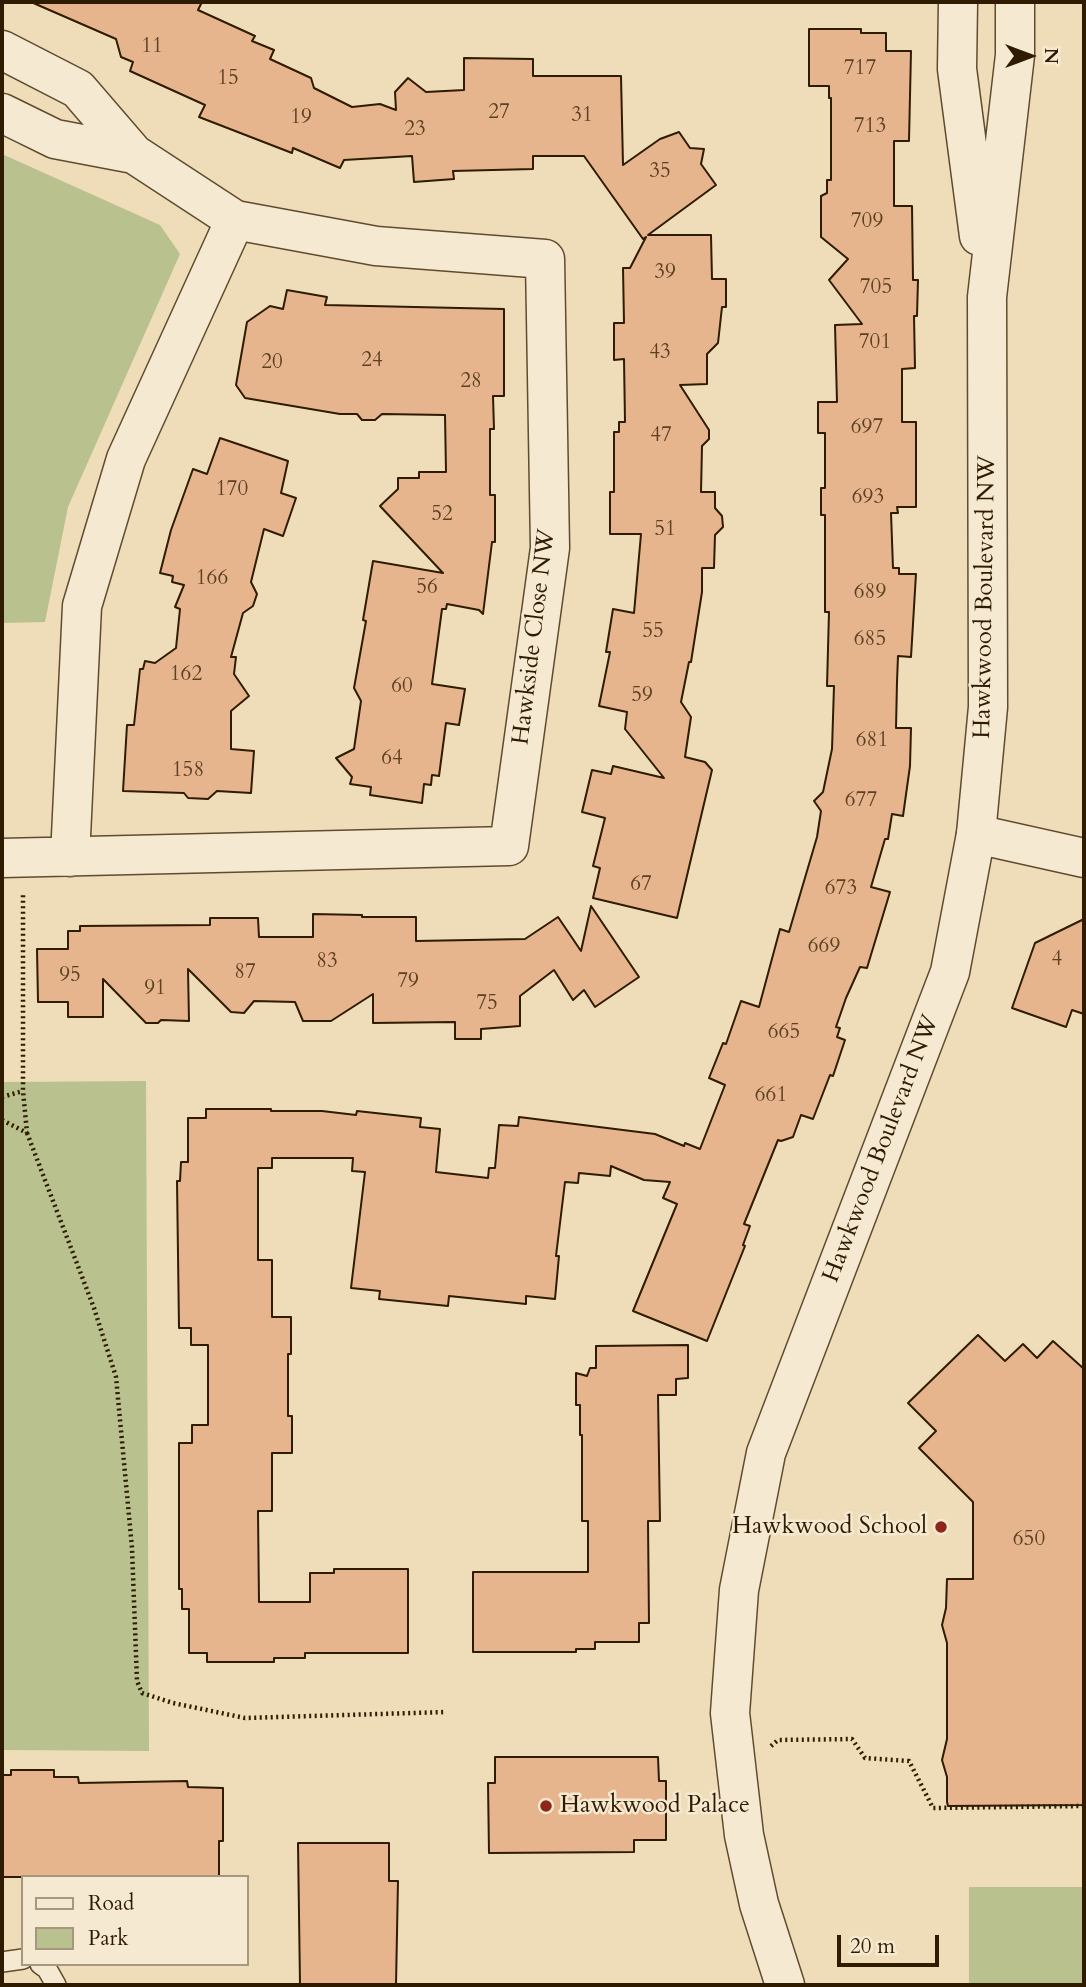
<!DOCTYPE html>
<html>
<head>
<meta charset="utf-8">
<style>
  body { margin:0 }
  #map { position:relative; width:1086px; height:1987px; overflow:hidden; background:#efddb9; font-family:Cardo,serif }
  canvas { display:block }
  .frame { position:absolute; inset:0; border:4px solid #2f1b00; pointer-events:none }
  .legend { position:absolute; left:21px; top:1875px; width:228px; height:91px; box-sizing:border-box; background:#f5e9d2; border:2px solid #a6977e; margin:0; padding:9px 12px; list-style:none; font-size:21px; color:#2f1b00 }
  .legend li { display:flex; align-items:center; gap:14px; height:35px }
  .legend b { width:35px; border:2px solid #a6977e }
  .north { position:absolute; left:995px; top:21px; width:70px; height:70px; -webkit-text-stroke:5px #f5e9d2; paint-order:stroke; rotate:90deg; font-size:19px; font-weight:700; line-height:28px; text-align:center; color:#2f1b00 }
  .north::after { content:''; display:block; margin:auto; width:24px; height:32px; background:#2f1b00; clip-path:polygon(50% 0,100% 100%,50% 72%,0 100%) }
  .scale { position:absolute; left:837px; top:1935px; width:102px; height:32px; box-sizing:border-box; border:4px solid #2f1b00; border-top:0; padding-left:9px; font-size:21px; line-height:24px; white-space:nowrap; color:#2f1b00; -webkit-text-stroke:5px #f5e9d2; paint-order:stroke }
</style>
</head>
<body>
<div id="map">
<canvas width="1086" height="1987"></canvas>
<div class="frame"></div>
<ul class="legend">
<li><b style="height:9px;background:#f5e9d2"></b>Road</li>
<li><b style="height:19px;background:#b9c18f"></b>Park</li>
</ul>
<div class="north">N</div>
<div class="scale">20 m</div>
</div>
<script>
const c = document.querySelector('canvas').getContext('2d');
c.lineJoin = 'round';
function paint(path, color) { c.fillStyle = color; c.fill(path, 'evenodd'); }
const toPath = rows => new Path2D(rows.map(r => 'M' + r).join(''));
function trace(path, color, width, dash) { c.strokeStyle = color; c.lineWidth = width; c.lineCap = dash ? 'butt' : 'round'; c.setLineDash(dash || []); c.stroke(path); }
function drawText(font, color, halo, rows, align = 'center') {
  c.font = font + ' Cardo,serif'; c.lineWidth = 5; c.setLineDash([]); c.textBaseline = 'middle'; c.strokeStyle = halo; c.fillStyle = color; for (const [text, x, y, turn = 0] of rows) {
    c.save(); c.translate(x, y); c.rotate((+turn || 0) * Math.PI / 180); c.textAlign = isNaN(turn) ? turn : align; if (halo) c.strokeText(text, 0, 0); c.fillText(text, 0, 0); c.restore();
  }
}
paint(toPath([
  [2,154,160,225,180,254,68,507,45,622,2,623],
  [146,1081,149,1751,2,1750,2,1082],
  [969,1887,1084,1887,1084,1985,969,1985]
]), '#b9c18f');
const building = toPath([
  [31,2,202,2,198,10,255,36,252,41,274,50,270,59,311,78,314,88,352,107,380,104,396,110,395,92,408,78,426,92,464,90,464,58,533,59,533,76,621,76,623,165,660,139,679,132,690,148,704,149,701,164,716,185,648,235,711,235,712,279,726,279,726,307,722,307,718,343,707,354,707,384,680,385,709,430,709,439,702,446,701,492,715,492,715,508,722,516,723,527,715,535,714,568,702,568,702,592,691,662,689,662,681,702,691,717,685,757,705,762,712,770,677,918,593,898,600,868,593,866,605,818,582,812,592,770,611,774,613,766,664,778,625,729,627,712,599,706,610,652,606,652,613,609,634,613,641,534,610,534,610,492,614,492,614,432,619,432,619,422,625,422,624,359,614,360,614,323,624,323,623,268,630,268,646,237,643,239,584,156,533,156,533,169,453,171,454,179,414,182,412,156,344,160,340,168,293,148,292,153,199,117,205,105,130,71,133,62,121,57,116,39,31,2],
  [809,29,861,29,861,33,886,33,886,51,911,51,909,141,894,141,894,206,912,206,913,280,918,280,917,316,914,316,915,368,902,369,902,422,916,422,916,507,897,507,898,513,891,513,893,568,899,568,899,574,916,574,911,657,898,656,897,682,896,728,911,728,910,766,903,816,892,814,888,839,885,839,871,887,890,892,867,968,860,967,846,998,836,1027,840,1028,837,1037,845,1040,833,1076,830,1075,813,1119,801,1115,793,1137,781,1141,778,1140,744,1224,750,1226,743,1245,745,1246,707,1341,633,1311,677,1204,663,1198,670,1182,644,1180,611,1166,610,1176,579,1173,578,1183,565,1182,556,1256,559,1256,555,1299,526,1296,526,1304,449,1296,448,1306,379,1299,380,1291,351,1288,365,1172,352,1171,353,1158,272,1158,272,1168,258,1168,258,1260,272,1260,272,1317,291,1317,291,1354,288,1354,288,1416,292,1416,292,1453,272,1453,272,1511,258,1511,259,1602,310,1602,310,1573,334,1573,334,1569,408,1569,408,1653,305,1653,305,1658,274,1658,274,1662,207,1662,207,1653,189,1653,189,1609,182,1609,182,1589,179,1589,179,1443,192,1443,192,1425,208,1425,208,1345,191,1345,191,1328,179,1328,177,1181,180,1181,181,1162,188,1162,188,1118,206,1118,206,1109,271,1109,271,1111,322,1111,356,1115,357,1111,421,1118,420,1127,440,1129,436,1172,488,1178,489,1168,495,1168,499,1125,518,1126,519,1117,655,1134,684,1146,685,1143,700,1149,725,1085,709,1078,723,1043,726,1044,741,1001,759,1007,780,929,789,932,817,837,821,811,814,801,823,792,832,749,834,686,827,686,829,612,825,612,825,515,821,515,821,488,825,488,825,433,818,433,818,402,837,402,835,325,862,324,829,280,848,259,821,237,821,196,827,193,827,180,831,180,831,98,829,98,829,86,809,86,809,29],
  [287,290,327,297,325,305,504,309,504,396,493,396,494,429,490,429,490,495,495,495,495,542,492,542,483,614,479,610,447,604,446,609,442,609,432,684,465,689,459,725,446,723,439,776,432,775,431,785,424,784,422,803,370,795,371,787,350,784,352,777,336,758,354,749,361,701,354,688,366,621,363,620,373,561,443,573,380,506,398,489,398,478,419,478,419,472,446,472,445,415,382,414,375,420,362,420,357,414,340,414,245,398,236,385,247,322,270,306,283,309,287,290],
  [220,438,288,461,281,493,296,498,283,536,264,529,251,582,257,594,253,606,243,613,231,657,236,657,234,674,249,696,231,711,231,749,254,751,251,793,217,791,208,799,188,798,184,793,123,791,127,725,134,725,140,669,143,669,145,661,155,663,176,648,180,609,175,607,184,585,172,582,173,576,160,573,171,530,193,469,207,474,220,438],
  [591,906,639,977,595,1007,584,990,573,1000,554,970,520,996,520,1026,481,1029,481,1039,455,1039,455,1022,373,1023,373,994,331,1021,303,1021,295,1002,254,1001,244,1013,231,1012,188,969,189,1021,161,1020,158,1023,146,1023,103,979,103,1017,68,1017,68,1002,38,1002,37,949,68,949,68,931,80,931,80,926,210,925,210,918,258,918,259,937,313,937,313,914,362,915,362,917,416,917,416,941,525,939,558,917,581,951,591,906],
  [1084,919,1084,1014,1072,1010,1066,1027,1012,1008,1035,943,1084,919],
  [978,1335,1005,1361,1023,1344,1037,1358,1053,1341,1084,1369,1084,1805,948,1806,947,1802,947,1777,942,1760,947,1739,947,1643,942,1625,946,1608,947,1579,973,1579,973,1502,919,1448,936,1431,908,1403,978,1335],
  [688,1345,688,1378,676,1379,676,1395,658,1395,660,1521,648,1521,649,1623,639,1623,639,1642,595,1642,595,1649,576,1649,576,1652,473,1652,473,1572,588,1572,588,1521,582,1521,582,1435,580,1435,580,1405,576,1405,576,1373,587,1376,590,1368,596,1368,596,1346,688,1345],
  [495,1757,658,1757,659,1781,666,1781,666,1840,634,1840,634,1852,489,1853,488,1783,495,1783,495,1757],
  [11,1770,54,1770,54,1777,78,1777,79,1783,187,1781,188,1787,223,1788,223,1841,219,1841,219,1877,2,1877,2,1775,11,1775,11,1770],
  [298,1843,389,1843,389,1881,398,1881,396,1985,300,1985,298,1843]
]);
paint(building, '#e6b48d');
trace(building, '#2f1b00', 2);
const service = toPath([
  [2,1962,23,1959],
  [40,1964,47,1969,56,1985]
]);
const minor = toPath([
  [2,50,78,89,134,154,235,220,376,246,545,259,550,548,509,846,2,858],
  [2,113,55,139,134,154],
  [976,834,1084,858],
  [70,857,82,606,126,459,235,220]
]);
const tertiary = toPath([
  [958,2,957,69,979,236],
  [785,1985,759,1904,744,1835,730,1713,739,1590,766,1453,950,972,976,834,988,707,987,297,1015,55,1015,2]
]);
trace(service, '#5f4c2e', 22);
trace(minor, '#5f4c2e', 41);
trace(tertiary, '#5f4c2e', 41);
trace(toPath([
  [2,1097,23,1091],
  [2,1120,27,1133,23,1091,23,894],
  [27,1133,94,1308,116,1377,132,1548,137,1681,142,1693,173,1703,245,1718,446,1712],
  [771,1746,778,1740,852,1739,865,1758,909,1761,933,1808,1084,1806]
]), '#2f1b00', 4.5, [2, 3.5]);
trace(service, '#f5e9d2', 19);
trace(minor, '#f5e9d2', 38);
trace(tertiary, '#f5e9d2', 38);
for (const [x, y, r, color] of [
  [941,1527,7,"#8f2418"],
  [546,1806,7,"#8f2418"]
]) { const dot = new Path2D(); dot.arc(x, y, r, 0, 2 * Math.PI); c.fillStyle = color; c.fill(dot); trace(dot, '#f5e9d2', 2.5); }
drawText('21px', '#5d4123', null, [
  ["11",152,47],
  ["717",860,69],
  ["15",228,79],
  ["27",499,113],
  ["31",582,116],
  ["19",301,118],
  ["713",870,127],
  ["23",415,130],
  ["35",660,172],
  ["709",867,222],
  ["39",665,273],
  ["705",876,288],
  ["701",875,343],
  ["43",660,353],
  ["24",372,361],
  ["20",272,363],
  ["28",471,382],
  ["697",867,428],
  ["47",661,436],
  ["170",232,490],
  ["693",868,498],
  ["52",442,515],
  ["51",665,530],
  ["166",212,579],
  ["56",427,588],
  ["689",870,593],
  ["55",653,632],
  ["685",870,640],
  ["162",186,675],
  ["60",402,687],
  ["59",642,696],
  ["681",872,741],
  ["64",392,759],
  ["158",188,771],
  ["677",861,801],
  ["67",641,885],
  ["673",841,889],
  ["669",824,947],
  ["4",1057,960],
  ["83",327,962],
  ["87",245,973],
  ["95",70,976],
  ["79",408,982],
  ["91",155,989],
  ["75",487,1004],
  ["665",784,1033],
  ["661",771,1096],
  ["650",1029,1540]
]);
drawText('24px', '#2f1b00', '#f5e9d2', [
  ["Hawkwood Boulevard NW",986,597,-89],
  ["Hawkside Close NW",535,637,-83],
  ["Hawkwood Boulevard NW",882,1149,-69]
]);
drawText('24px', '#2f1b00', '#f5e9d2', [
  ["Hawkwood School",927,1527],
  ["Hawkwood Palace",560,1806,"left"]
], 'right');
</script>
</body>
</html>
